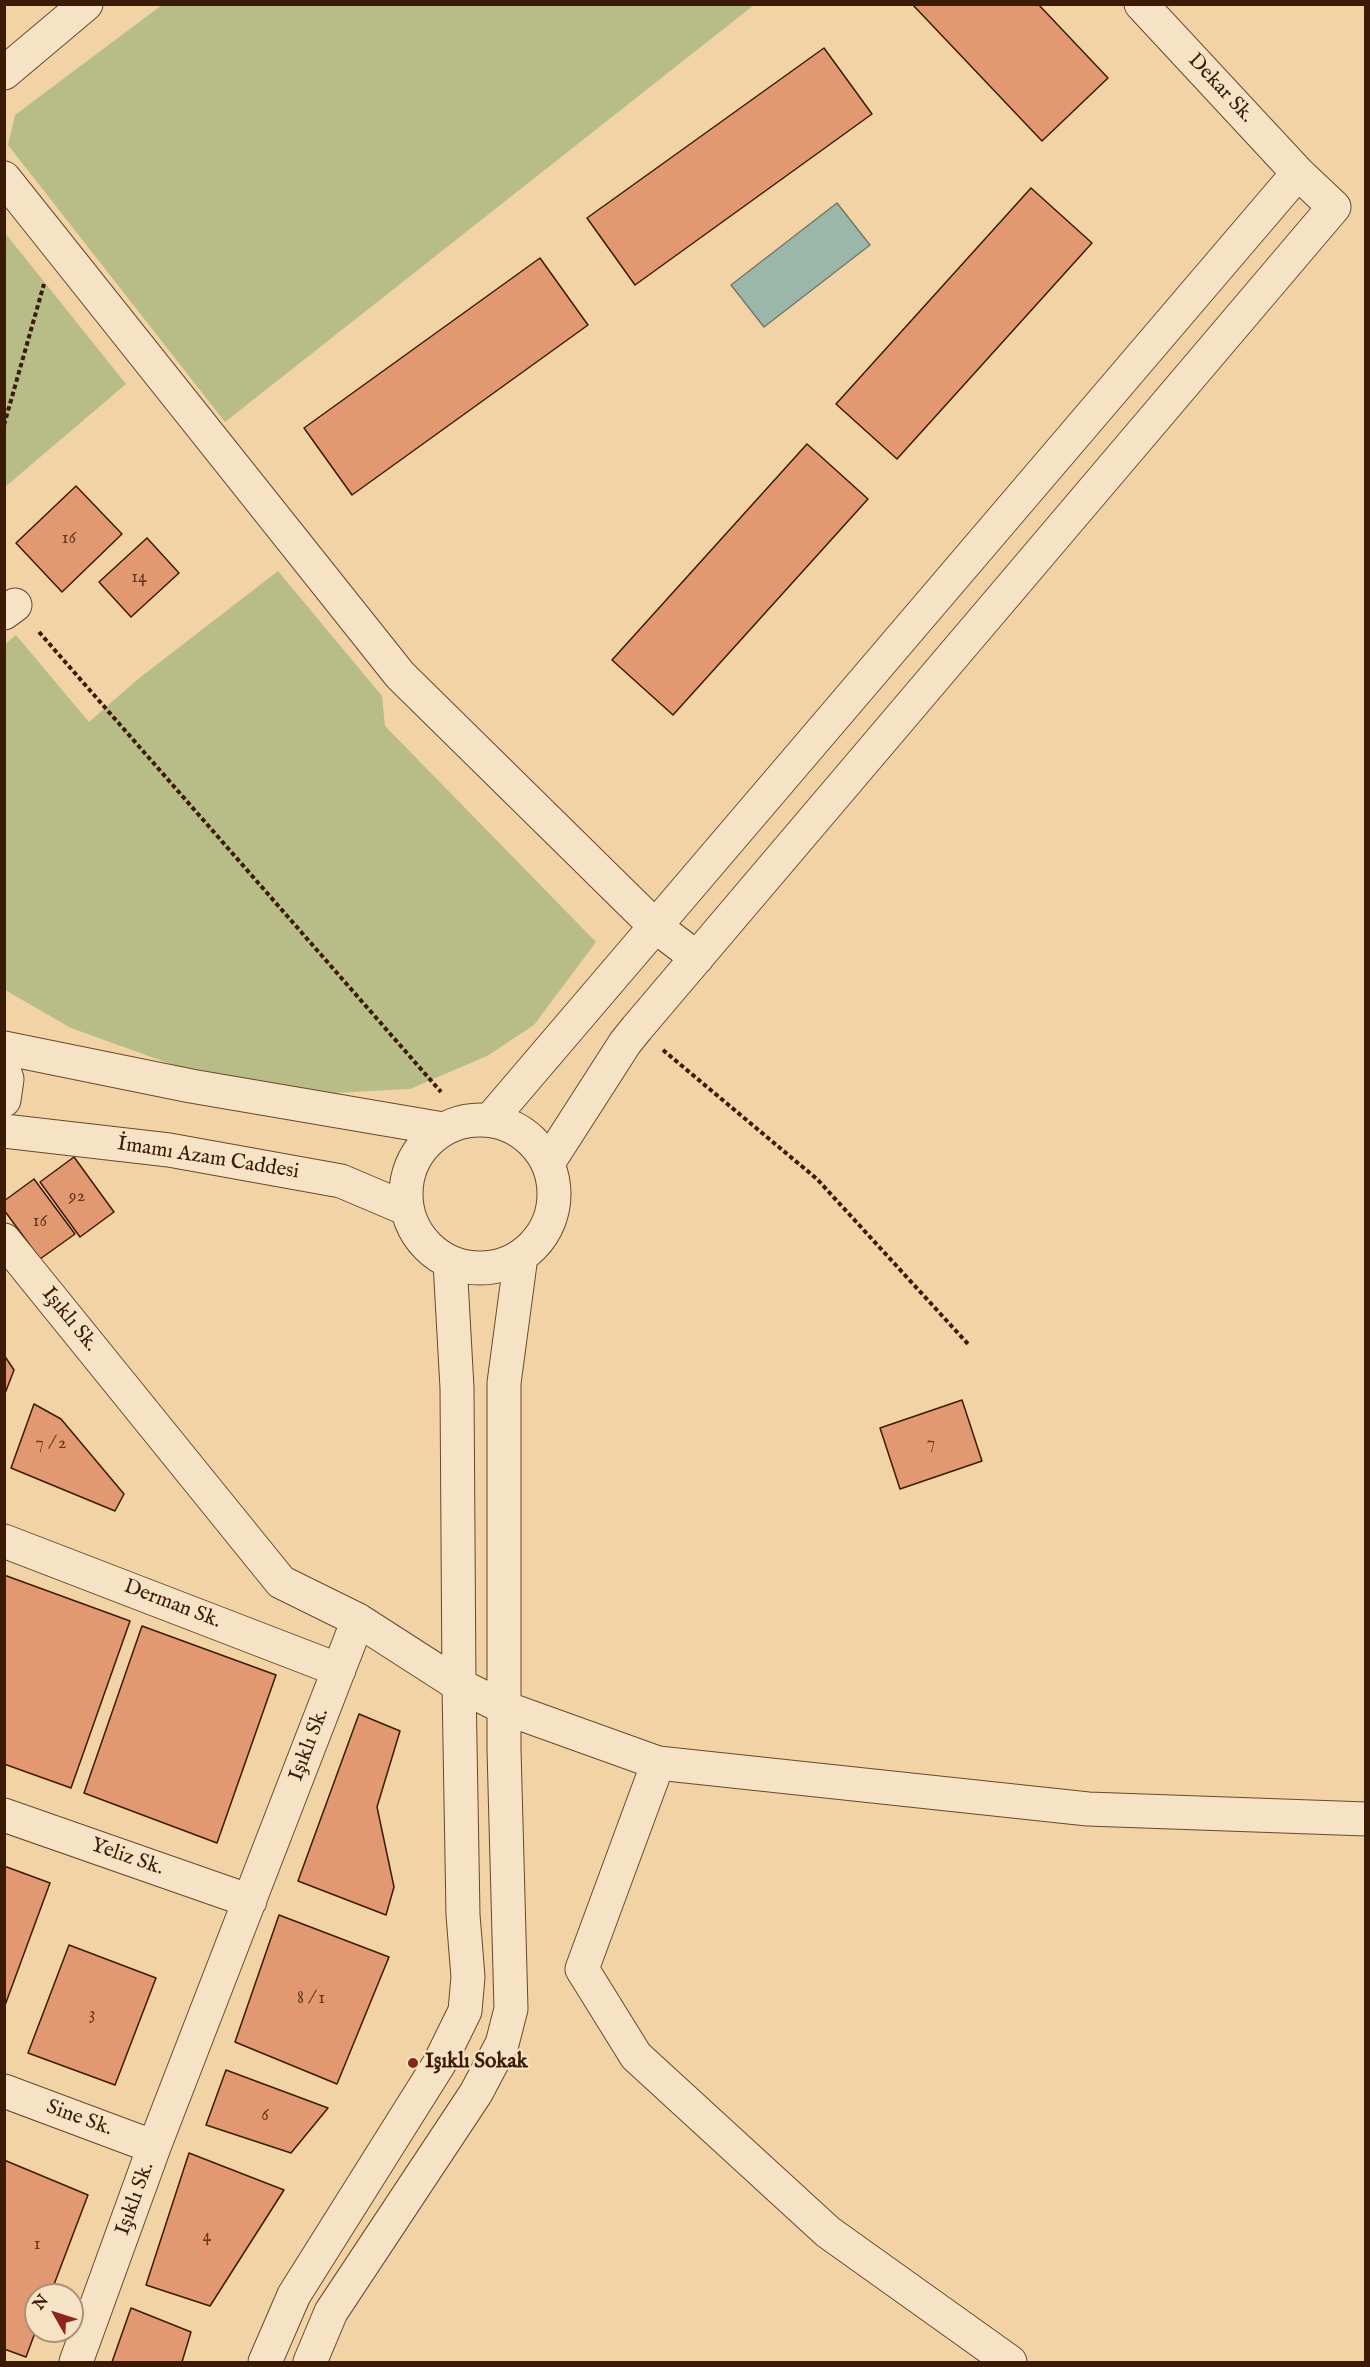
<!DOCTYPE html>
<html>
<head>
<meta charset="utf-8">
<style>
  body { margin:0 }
  #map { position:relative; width:1370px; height:2367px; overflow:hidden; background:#f1d3a5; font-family:"IM FELL English",serif }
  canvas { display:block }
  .frame { position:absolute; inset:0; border:6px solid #3b1b06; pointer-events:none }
  .north { position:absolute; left:24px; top:2283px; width:60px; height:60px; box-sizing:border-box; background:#f6e2c4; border:2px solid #ab9278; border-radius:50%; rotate:309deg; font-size:16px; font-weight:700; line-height:24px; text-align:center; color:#3b1b06 }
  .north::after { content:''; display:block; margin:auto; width:21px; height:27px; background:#8f2418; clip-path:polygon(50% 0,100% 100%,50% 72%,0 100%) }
</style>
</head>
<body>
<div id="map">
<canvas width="1370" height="2367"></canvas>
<div class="frame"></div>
<div class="north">N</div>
</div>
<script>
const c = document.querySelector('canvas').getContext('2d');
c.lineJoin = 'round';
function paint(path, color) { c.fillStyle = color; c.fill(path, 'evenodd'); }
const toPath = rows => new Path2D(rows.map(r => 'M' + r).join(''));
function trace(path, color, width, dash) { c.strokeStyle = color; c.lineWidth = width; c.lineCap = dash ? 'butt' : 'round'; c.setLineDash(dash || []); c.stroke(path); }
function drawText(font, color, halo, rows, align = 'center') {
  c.font = font + ' "IM FELL English",serif'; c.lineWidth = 4.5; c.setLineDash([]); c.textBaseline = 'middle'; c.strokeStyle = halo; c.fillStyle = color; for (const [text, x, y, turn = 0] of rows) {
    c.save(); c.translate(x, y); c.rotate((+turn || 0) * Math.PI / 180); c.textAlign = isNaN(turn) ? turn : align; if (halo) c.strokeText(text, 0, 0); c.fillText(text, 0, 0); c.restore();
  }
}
paint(toPath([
  [162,5,162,4,754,5,225,422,8,145,15,115],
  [5,233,126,384,5,487,4,487],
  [278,571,382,696,385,726,596,942,534,1025,487,1056,410,1089,314,1094,215,1080,71,1028,5,990,5,644,16,635,89,722,138,679]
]), '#b8bd88');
const water = toPath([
  [837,203,870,245,764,327,731,285,837,203]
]);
paint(water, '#9bb7aa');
trace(water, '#757968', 1.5);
const building = toPath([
  [912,4,1038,4,1108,78,1042,141,912,4],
  [824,48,872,114,635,285,587,218,824,48],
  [1031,188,1092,243,897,459,836,404,1031,188],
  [540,258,588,325,352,495,304,428,540,258],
  [807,444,868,499,673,715,612,660,807,444],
  [76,486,122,534,62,592,16,543,76,486],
  [147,538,179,573,131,617,99,582,147,538],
  [74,1157,114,1212,80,1237,40,1182,74,1157],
  [34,1179,75,1234,40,1259,4,1210,4,1201,34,1179],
  [4,1355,14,1370,4,1396,4,1355],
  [962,1400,982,1461,900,1489,880,1428,962,1400],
  [34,1404,61,1419,124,1494,115,1511,11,1468,34,1404],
  [4,1575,130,1621,71,1788,4,1764,4,1575],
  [142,1626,276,1675,217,1843,84,1793,142,1626],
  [359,1714,400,1731,377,1807,394,1887,386,1915,298,1881,359,1714],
  [4,1866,50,1883,4,2008,4,1866],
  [279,1915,389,1957,337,2084,235,2042,279,1915],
  [69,1945,156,1978,115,2085,28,2053,69,1945],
  [226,2070,328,2108,291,2153,206,2125,226,2070],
  [189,2153,284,2190,210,2306,146,2285,189,2153],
  [4,2160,88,2195,50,2295,36,2295,36,2330,26,2357,4,2349,4,2160],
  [131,2308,191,2332,182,2362,112,2362,131,2308]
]);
paint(building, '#e29871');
trace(building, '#3b1b06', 1.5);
const minor = toPath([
  [4,73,86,4],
  [4,178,400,675,655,926,697,958],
  [4,613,15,605],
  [4,1048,191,1086,443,1129],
  [4,1070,7,1079,4,1100],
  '406 1194a74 74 0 1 1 148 0a74 74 0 1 1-148 0Z',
  [490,1120,1298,173],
  [4,1131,169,1150,341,1181,407,1209],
  [548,1163,625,1043,637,1028,1334,207,1298,173,1141,4],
  [4,1240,281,1582,358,1620,459,1685,505,1708,658,1763,1088,1809,1366,1819],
  [4,1541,339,1670],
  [658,1763,582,1969,636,2056,828,2232,1010,2362],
  [4,1815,250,1901],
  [4,2091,154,2147],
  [76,2362,154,2147,358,1620],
  [265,2362,294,2295,439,2064,465,2011,468,1977,463,1915,459,1685,457,1388,450,1262],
  [310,2362,331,2312,476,2093,502,2044,511,2009,504,1749,504,1383,521,1256]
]);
trace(minor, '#68492e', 35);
trace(toPath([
  [4,425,44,284],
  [39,632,441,1092],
  [663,1050,817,1179,968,1344]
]), '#3b1b06', 4, [4.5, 3]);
trace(minor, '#f6e2c4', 33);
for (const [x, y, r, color] of [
  [413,2063,6,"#8f2418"]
]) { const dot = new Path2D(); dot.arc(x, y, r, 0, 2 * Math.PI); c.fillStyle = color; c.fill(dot); trace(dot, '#f6e2c4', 2); }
drawText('18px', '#653a21', null, [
  ["16",69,539],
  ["14",139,578],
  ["92",77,1197],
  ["16",40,1222],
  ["7 / 2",51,1444],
  ["7",931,1444],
  ["8 / 1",311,1999],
  ["3",92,2015],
  ["6",265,2116],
  ["4",207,2237],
  ["1",37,2245]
]);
drawText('21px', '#3b1b06', '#f6e2c4', [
  ["Dekar Sk.",1220,89,47],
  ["İmamı Azam Caddesi",208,1159,9],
  ["Işıklı Sk.",69,1320,51],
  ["Derman Sk.",172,1605,21],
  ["Işıklı Sk.",310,1745,-69],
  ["Yeliz Sk.",127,1858,19],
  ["Sine Sk.",79,2119,20],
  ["Işıklı Sk.",136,2199,-70]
]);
drawText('bold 21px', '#3b1b06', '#f6e2c4', [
  ["Işıklı Sokak",425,2063]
], 'left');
</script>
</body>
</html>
